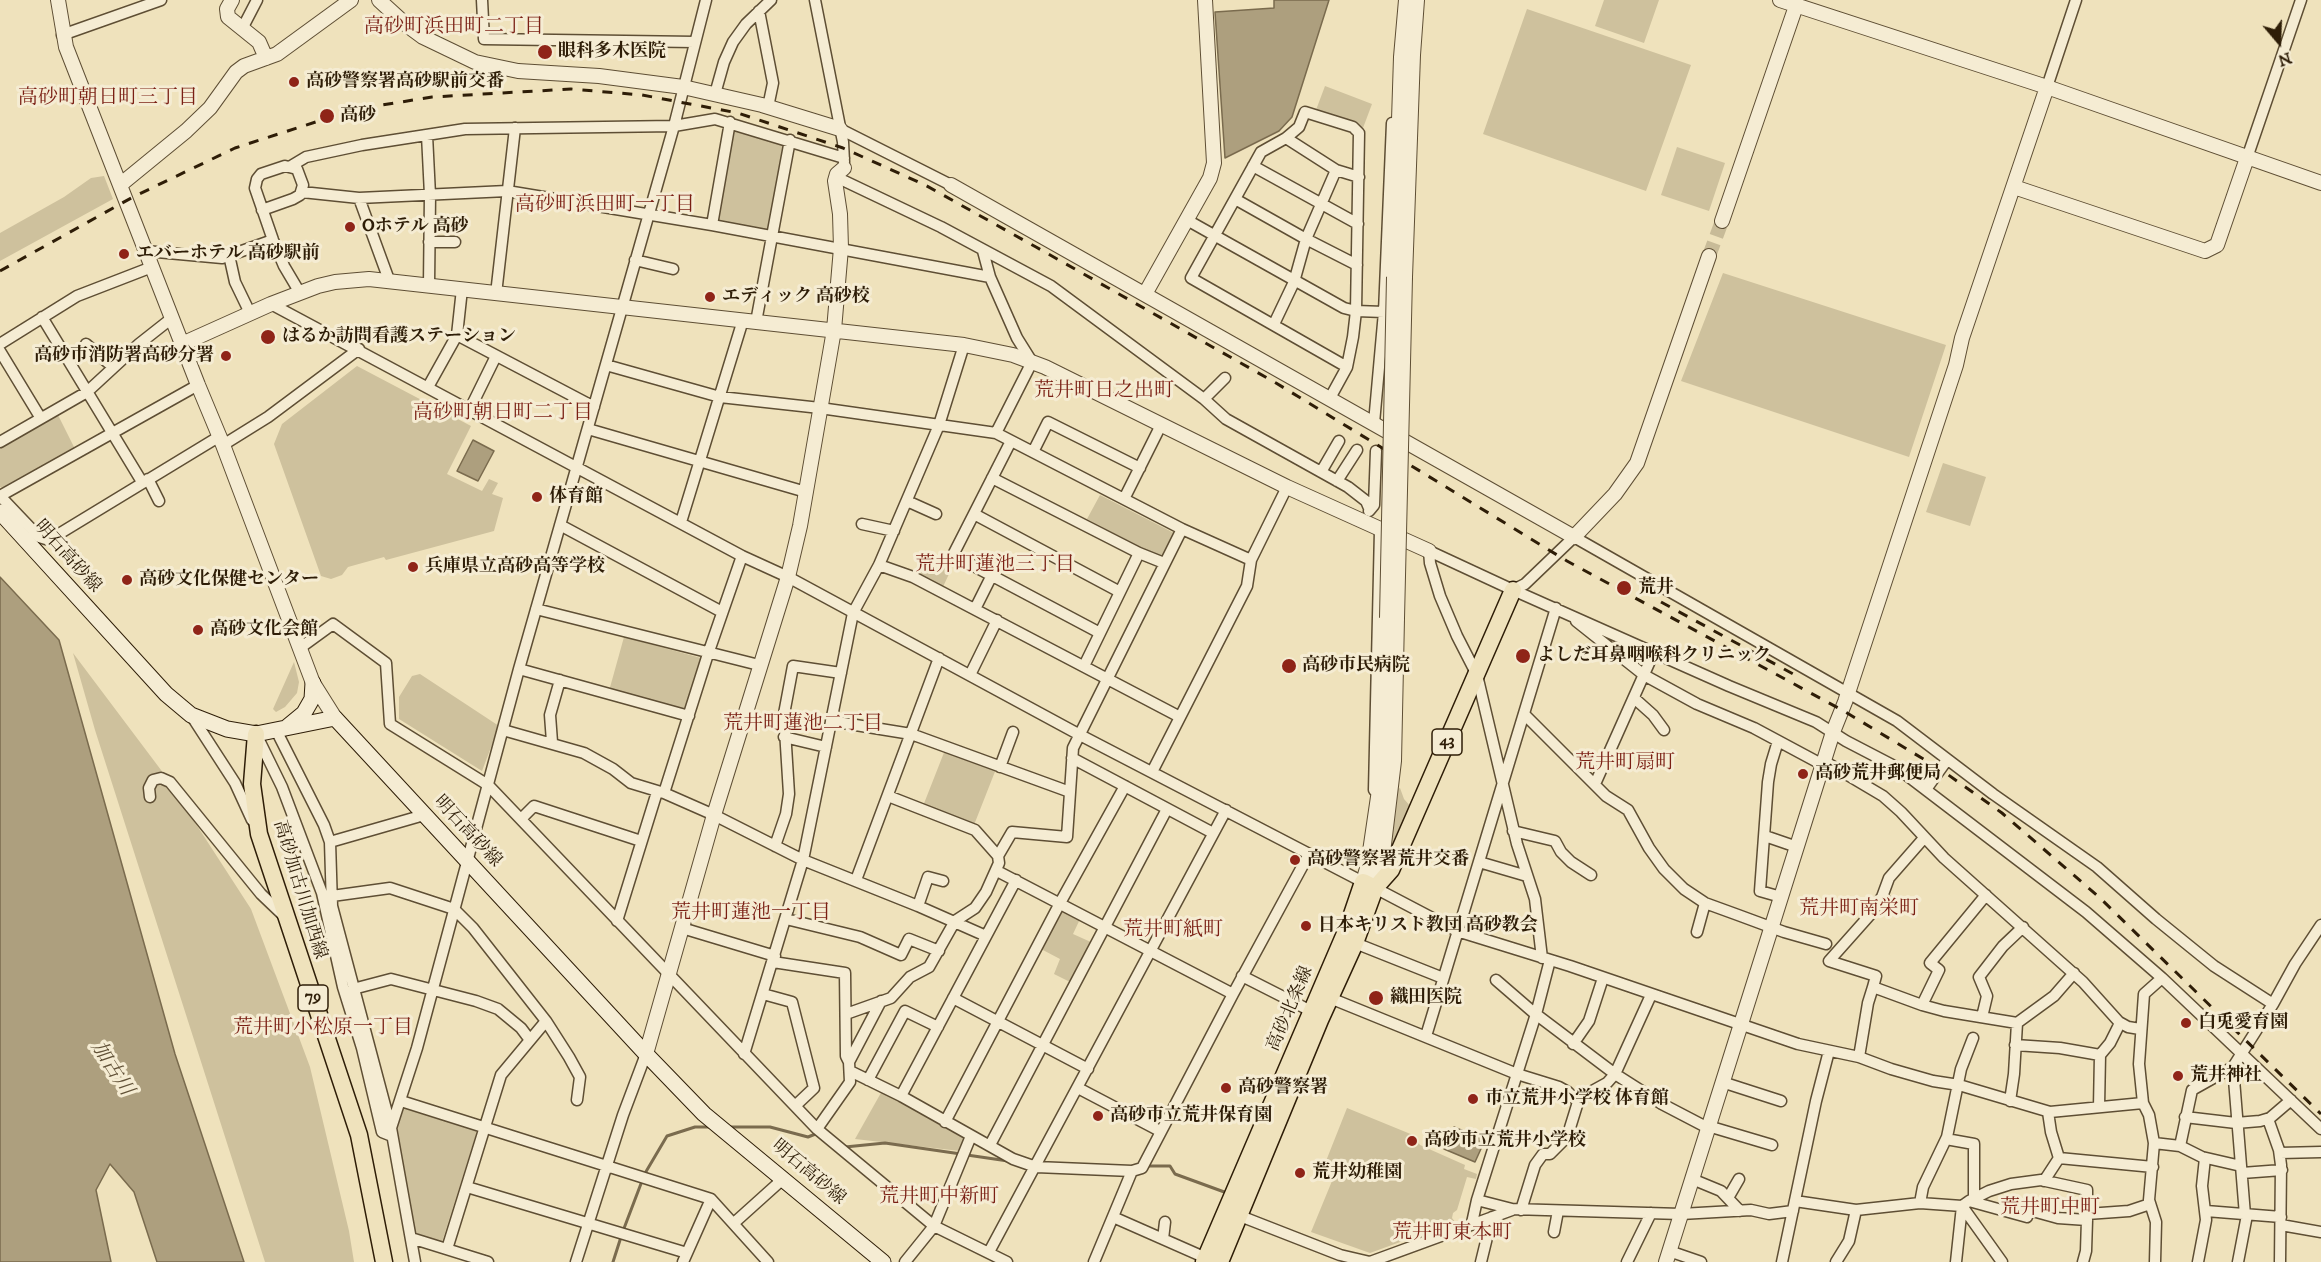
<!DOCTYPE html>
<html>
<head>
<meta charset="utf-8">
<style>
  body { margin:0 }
  #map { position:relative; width:2321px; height:1262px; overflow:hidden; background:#efe2bc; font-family:"IM FELL DW Pica",serif }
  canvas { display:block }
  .north { position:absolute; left:2249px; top:12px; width:60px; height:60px; -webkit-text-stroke:4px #f5ecd3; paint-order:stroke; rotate:161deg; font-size:16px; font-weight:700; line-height:24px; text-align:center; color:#2e1d07 }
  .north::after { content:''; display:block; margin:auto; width:21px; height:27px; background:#2e1d07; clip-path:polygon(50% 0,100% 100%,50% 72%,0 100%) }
</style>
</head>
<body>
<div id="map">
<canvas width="2321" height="1262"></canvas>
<div class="north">N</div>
</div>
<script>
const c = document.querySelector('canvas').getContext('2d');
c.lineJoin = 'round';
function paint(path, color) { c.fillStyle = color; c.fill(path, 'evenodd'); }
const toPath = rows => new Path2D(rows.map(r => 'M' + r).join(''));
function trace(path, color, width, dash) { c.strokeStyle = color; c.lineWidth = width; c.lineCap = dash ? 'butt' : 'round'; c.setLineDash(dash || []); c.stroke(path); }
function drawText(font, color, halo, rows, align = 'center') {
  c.font = font + ' "IM FELL DW Pica","Noto Serif JP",serif'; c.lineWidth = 6; c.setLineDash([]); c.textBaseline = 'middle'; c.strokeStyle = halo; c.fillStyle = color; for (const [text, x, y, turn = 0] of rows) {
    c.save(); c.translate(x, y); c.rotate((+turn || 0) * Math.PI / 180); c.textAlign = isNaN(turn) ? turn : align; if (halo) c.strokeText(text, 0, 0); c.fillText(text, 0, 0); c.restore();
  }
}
paint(toPath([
  [1604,0,1659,0,1644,43,1595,26],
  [1527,9,1691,65,1646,191,1483,134],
  [1325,86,1372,104,1363,128,1316,110],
  [738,130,785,145,768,230,716,221,732,133],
  [1677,147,1725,163,1709,211,1661,195],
  [104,176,113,199,0,261,0,233,64,197,91,178],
  [1723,273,1946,345,1909,457,1681,381],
  [357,366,471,426,447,474,482,491,489,479,498,483,492,494,503,498,494,531,386,560,384,557,348,567,342,575,331,579,321,576,274,444,282,424],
  [56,411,75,449,3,488,0,487,0,445],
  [1943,463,1986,477,1970,526,1926,512],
  [1100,495,1174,533,1161,558,1087,519],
  [930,556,943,563,946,557,955,561,942,589,919,576],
  [624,637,701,658,702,664,688,709,683,712,609,691],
  [73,653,161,770,251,909,310,1067,349,1231,354,1262,265,1262,95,730],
  [294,662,299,682,297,693,285,707,276,712,273,709],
  [420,674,499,726,482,771,399,719,399,697,412,676],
  [945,750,996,769,974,825,923,806],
  [1400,788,1404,799,1411,807,1388,860,1392,843,1398,789],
  [1065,909,1081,917,1073,934,1093,943,1072,983,1054,974,1060,959,1041,949,1059,911],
  [882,1091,966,1136,960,1151,855,1139],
  [403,1108,477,1131,442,1242,413,1232,395,1130],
  [1347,1108,1413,1135,1420,1145,1465,1165,1464,1169,1477,1174,1476,1179,1467,1177,1457,1210,1453,1213,1452,1218,1455,1222,1370,1253,1311,1232,1332,1181,1330,1165,1326,1161]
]), '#cec19d');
const water = toPath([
  [1274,0,1329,0,1292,117,1279,131,1225,158,1215,12,1274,8,1274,0],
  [473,440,494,451,478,481,457,471,473,440],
  [0,577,59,640,175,1054,244,1262,157,1262,134,1192,110,1164,96,1190,111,1262,0,1262,0,577],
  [1454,1127,1485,1140,1475,1162,1444,1149,1454,1127]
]);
paint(water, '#ad9f7e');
trace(water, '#7a6b4e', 1.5);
trace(toPath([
  [728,1127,770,1127,808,1137,818,1133],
  [843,1145,845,1147,885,1143,961,1154],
  [967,1155,1008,1161],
  [1147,1166,1170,1166,1175,1174,1227,1193],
  [644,1175,667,1136,695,1127,710,1127],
  [623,1231,642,1181],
  [613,1262,621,1237]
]), '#7a6b4e', 3);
trace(toPath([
  [1709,256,1722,221]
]), '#c8bb98', 14, [14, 7]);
const minor = toPath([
  [482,0,484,39,695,42],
  [815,0,843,142,844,162],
  [759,11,773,83,768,107],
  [243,27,257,0],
  [62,35,161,0],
  [2047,87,2076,0],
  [715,94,724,62,733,42,746,24,771,0],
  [840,129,951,185],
  [427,135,430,195,429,285],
  [1286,138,1336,170,1359,177],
  [2247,158,2301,0],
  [291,166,306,157,362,145,465,129,674,126,715,119,844,158],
  [1253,166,1358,224],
  [836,177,941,227,1051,286,1204,399,1226,419,1348,487,1366,501,1369,508],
  [302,192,359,198,507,191,712,225,990,277],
  [359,198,389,280],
  [1235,199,1306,239,1357,265],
  [262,210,293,199,300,195,303,185,297,169,285,166,261,174,257,179,255,188,273,240,284,266,300,293],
  [1187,220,1344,308,1356,311,1384,312],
  [712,225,730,122],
  [429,242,455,242],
  [146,251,222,258,273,240],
  [983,251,990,277,1017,338,1032,362,996,433],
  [229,255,235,282,250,313],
  [635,260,673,269],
  [496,294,515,128],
  [271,304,742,556,788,577,1080,735,1363,882],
  [42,317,142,482],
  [756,322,790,140],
  [1274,324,1294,282,1306,239,1336,170],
  [457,335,594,407],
  [0,344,77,296,152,267],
  [86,344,113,367],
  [0,351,40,417],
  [606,365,720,397,820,408,996,433,1182,529,1251,560],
  [198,385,0,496,39,537,49,540,220,436],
  [428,387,457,335,462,289],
  [1330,398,1347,367,1353,337,1356,311,1359,133,1353,127,1305,112,1299,127,1286,138,1261,152,1191,278,1347,367],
  [1204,399,1225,378],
  [470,409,496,356],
  [1374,423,1384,312,1392,123],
  [588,429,806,492],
  [1011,441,953,555,1100,633],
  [0,442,87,392,139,344,172,318],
  [223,445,268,417,359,349],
  [1033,452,1048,422,1140,468],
  [1321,472,1339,441],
  [992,478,1139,553,1164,563],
  [148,479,159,501],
  [1337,481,1357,450],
  [1124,499,1161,425],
  [907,501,936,514],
  [1369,511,1374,505,1376,451],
  [974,514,1120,592],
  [681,522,743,320],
  [862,524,894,531],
  [560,525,722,612],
  [879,565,913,577,1180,717],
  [1513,590,1525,584,1574,537,1897,721,1993,794,2097,867,2156,919,2214,966,2273,1004],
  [536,609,759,665],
  [975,609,991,577],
  [1576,621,1644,675,1697,704,1754,728,1823,765],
  [300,648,333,624,386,663,390,724,488,785,817,1129,934,1226,1007,1262],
  [1084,666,1139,553],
  [519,669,689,716],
  [970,675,997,620],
  [1634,698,1653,715,1664,730],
  [1524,714,1606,796,1628,810,1649,848,1664,869,1684,889,1705,903,1738,915,1784,932,1826,944],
  [191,715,235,783,252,820],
  [831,721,911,734,1070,792],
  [276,730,324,825,330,842,332,906,391,1128,415,1262],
  [503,730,584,753,613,769,631,783,664,793,714,815,803,860,918,906,986,936],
  [784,737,826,747],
  [258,738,282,787,322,893,343,987,362,1048,382,1132,392,1136],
  [1778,741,1771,764,1768,782,1760,891,1781,897],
  [552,742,550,715,560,680],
  [1072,758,1213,833],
  [1824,761,1883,796,1901,812,1944,858,2083,982,2119,1022,2128,1027,2140,1029],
  [1000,767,1013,732],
  [1152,772,1247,586,1251,560,1287,487],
  [1595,784,1654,652],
  [1927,788,1947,760],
  [1374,790,1380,530],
  [664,793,708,654,742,556],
  [150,797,149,788,153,780,161,778,170,782,261,894,284,916],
  [521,819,534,806,641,841],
  [1513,831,1555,841,1561,852,1571,862,1591,875],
  [1765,836,1797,847],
  [1924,838,1889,878,1882,897,1869,916,1829,961,1876,976,1873,987,1922,1005,1944,1011,2017,1023,2054,996,2074,973],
  [330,842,424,815],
  [775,846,786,814,789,794,784,714,793,666,841,673],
  [998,856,1012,832,1067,837,1073,748,1182,529],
  [1479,862,1527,876],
  [997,871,1233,994],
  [856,880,939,658],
  [1375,888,1457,931,1570,966,1798,1044,1859,1057,1891,1069,1933,1081,1959,1085,2050,1112,2143,1103],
  [332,896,390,888,454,909,473,928,546,1021,569,1057,580,1077,577,1100],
  [1881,898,1892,904],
  [918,906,928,877,943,881],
  [786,919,860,937,901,955,909,939,939,951],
  [617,921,657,792],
  [682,928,775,956],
  [1697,932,1705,903],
  [1355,943,1443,978],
  [1542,958,1535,899,1517,844,1477,675,1457,636,1440,596,1430,563,1429,551,1513,590,1729,686,1816,722,1846,741,1896,767,2086,912,2162,978,2321,1129],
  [773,962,845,973,846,1056,849,1062],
  [1242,976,1311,1011],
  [1496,980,1533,1012,1615,1074,1662,1104,1708,1128],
  [353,989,391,979,476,1001,498,1009,521,1028,530,1040],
  [763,994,792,1002,814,1088,795,1106],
  [953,998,1088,1069],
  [1330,998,1517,1074,1559,1087,1568,1092,1578,1102],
  [1922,1005,1939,970,1930,963,1986,895],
  [846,1014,891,998,910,977,929,967,955,921,975,908,986,892,999,863,998,856,975,830,888,796],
  [1982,1017,1987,996,1979,977,2003,946,2023,927],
  [1426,1036,1556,608],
  [1573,1044,1589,1021,1603,978],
  [2015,1045,2060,1048,2100,1055],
  [744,1054,803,860,853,613,879,565,939,425,964,345],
  [1859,1057,1868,1003,1873,987],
  [2233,1067,2245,1215],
  [850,1071,901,1096,1013,1159,1036,1167,1132,1171],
  [868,1080,905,1011,938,1027],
  [1722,1082,1781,1101],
  [1078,1088,1160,1131],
  [901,1096,1016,880],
  [401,1101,711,1199,683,1262],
  [2010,1101,2014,1074,2017,1023],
  [2099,1107,2100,1055,2110,1043,2120,1023],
  [2048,1112,2051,1132,2059,1158,2153,1167],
  [2185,1117,2236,1123,2260,1121,2270,1118,2291,1100],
  [2268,1119,2279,1150,2281,1165,2280,1262],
  [945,1122,1060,903,1125,786],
  [1708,1126,1772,1145],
  [391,1128,417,1048,519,669,674,126,706,0],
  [817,1129,850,1082,849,1062,881,1001],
  [1946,1139,1974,1144,1974,1199],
  [2154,1143,2180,1146,2192,1090,2233,1067,2273,1004,2295,964,2321,925],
  [990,1145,1167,809],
  [2180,1146,2202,1157,2241,1166],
  [2280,1153,2321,1152],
  [2242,1173,2282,1170],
  [1692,1179,1721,1191,1740,1211],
  [2044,1181,2059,1158],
  [467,1187,687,1253],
  [1728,1198,1739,1179],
  [711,1199,768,1262],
  [1477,1200,1512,1209,1681,1214,1751,1210,1769,1214,1793,1211],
  [1795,1201,1856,1210,1920,1203,1962,1206,1969,1201,2027,1217,2029,1210,2058,1218,2087,1220,2087,1214,2129,1211,2150,1204],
  [1969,1201,1989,1191,2011,1184,2041,1180,2087,1190,2087,1214],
  [1920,1203,1923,1187,1947,1137,1961,1069,1973,1038],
  [1962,1206,2002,1262],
  [1521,1210,1535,1165,1543,1154,1550,1154,1562,1142,1569,1131,1578,1102,1587,1094,1607,1083,1615,1074,1651,995],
  [2206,1211,2281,1217],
  [1235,1214,1340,1255,1370,1262],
  [1113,1217,1206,1258],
  [734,1223,784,1178],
  [1472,1223,1477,1200,1536,1014,1550,960],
  [2281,1225,2321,1232],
  [1554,1232,1558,1211],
  [411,1238,488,1262],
  [1163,1239,1165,1222],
  [447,1249,501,1075,546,1021],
  [1669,1251,1701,1262],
  [989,1252,1226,810],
  [576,1262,623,1115,646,1054],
  [905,1262,934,1226,971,1136],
  [1094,1262,1132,1171,1142,1168,1233,994,1309,854],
  [1370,1262,1512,1210],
  [1481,1262,1492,1217],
  [1627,1262,1651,1213],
  [1782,1262,1816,1101,1829,1051],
  [1836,1262,1849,1241,1856,1210],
  [1956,1262,1962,1206],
  [2083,1262,2086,1251,2087,1220],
  [2155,1262,2156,1222,2149,1200,2154,1143,2149,1115,2143,1103,2139,1064,2144,994,2162,978],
  [2198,1262,2206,1220,2202,1186,2205,1158],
  [2238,1262,2247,1215]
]);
const tertiary = toPath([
  [58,0,66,47,198,385,223,445,313,683,335,718],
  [232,0,227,9,228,17,259,42,266,58],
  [379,0,404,23,423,37,475,62,518,71,599,76,683,87,762,105,840,129],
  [1780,0,2047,87,2321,183],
  [120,185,186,131,210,108,236,72,244,66,277,54,351,0],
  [951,185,1574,537,1615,494,1637,463,1709,256],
  [2014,187,2205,251,2217,245,2247,158],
  [1722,221,1796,6],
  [1394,277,1401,57,1406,0],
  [1405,277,1413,55,1417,0],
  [1145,294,1210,178,1214,163,1205,0],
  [182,344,271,304,318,286,335,282,369,279,964,345,1013,355,1045,367,1287,487,1429,551],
  [1363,882,1368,865,1383,763,1387,618],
  [1375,887,1382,861,1394,761,1397,618],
  [646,1054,714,815,788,577,800,526,834,330,841,248,840,214,835,181,837,174,844,168],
  [1666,1262,1833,732,1845,702,1956,365,1962,338,2047,87]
]);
const secondary = toPath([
  [0,512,166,694,191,715,227,729,256,734,335,718,646,1054,704,1114,883,1262],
  [287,727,304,713,312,699,313,683]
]);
const primary = toPath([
  [256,734,252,784,259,834,359,1135,384,1262],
  [1204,1262,1347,929,1363,882,1375,888],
  [1220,1262,1320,1020,1355,943,1375,888,1391,870,1513,590]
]);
trace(minor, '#5e4e34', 13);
trace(tertiary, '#5e4e34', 16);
trace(secondary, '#2e1d07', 17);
trace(primary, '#2e1d07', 19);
trace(minor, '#f5ecd3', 10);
trace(tertiary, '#f5ecd3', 14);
trace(secondary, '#f5ecd3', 15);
trace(primary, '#efe2bc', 16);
trace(toPath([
  [0,271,133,197,235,148,328,118,370,107,432,97,571,89,642,95,738,113,843,148,925,185,1036,247,1276,383,1567,561,1842,710,1940,769,2002,813,2099,897,2321,1114],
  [1661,602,1795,675]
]), '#2e1d07', 3, [10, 10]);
const tertiaryBridge = toPath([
  [1387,618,1394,277],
  [1397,618,1405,277]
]);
trace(tertiaryBridge, '#5e4e34', 16, []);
trace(tertiaryBridge, '#f5ecd3', 14);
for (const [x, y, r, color] of [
  [545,52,8,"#8f2418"],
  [294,82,6,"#8f2418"],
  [327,116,8,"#8f2418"],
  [350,227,6,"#8f2418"],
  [124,254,6,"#8f2418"],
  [710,297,6,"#8f2418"],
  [268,337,8,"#8f2418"],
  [226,356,6,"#8f2418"],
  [537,497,6,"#8f2418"],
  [413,567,6,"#8f2418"],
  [127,580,6,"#8f2418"],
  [1624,588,8,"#8f2418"],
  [198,630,6,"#8f2418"],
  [1523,656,8,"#8f2418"],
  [1289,666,8,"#8f2418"],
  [1803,774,6,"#8f2418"],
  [1295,860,6,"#8f2418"],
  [1306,926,6,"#8f2418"],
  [1376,998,8,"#8f2418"],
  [2186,1023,6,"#8f2418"],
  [2178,1076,6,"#8f2418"],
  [1226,1088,6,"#8f2418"],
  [1473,1099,6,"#8f2418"],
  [1098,1116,6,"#8f2418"],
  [1412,1141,6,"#8f2418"],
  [1300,1173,6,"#8f2418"]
]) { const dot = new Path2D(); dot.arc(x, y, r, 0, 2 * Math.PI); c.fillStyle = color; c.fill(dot); trace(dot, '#f5ecd3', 2); }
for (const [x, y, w] of [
  [1447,742,30],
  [313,998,30]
]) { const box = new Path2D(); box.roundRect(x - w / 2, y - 13, w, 26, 4.5); c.fillStyle = '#f5ecd3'; c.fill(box); trace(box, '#2e1d07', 1.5); }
drawText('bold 16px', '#2e1d07', null, [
  ["43",1447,742],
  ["79",313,998]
]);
drawText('bold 18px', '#2e1d07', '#f5ecd3', [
  ["眼科多木医院",558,52],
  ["高砂警察署高砂駅前交番",306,82],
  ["高砂",340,116],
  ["Oホテル 高砂",362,227],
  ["エバーホテル 高砂駅前",136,254],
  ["エディック 高砂校",722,297],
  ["はるか訪問看護ステーション",282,337],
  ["高砂市消防署高砂分署",214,356,"right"],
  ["体育館",549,497],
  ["兵庫県立高砂高等学校",425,567],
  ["高砂文化保健センター",139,580],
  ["荒井",1638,588],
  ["高砂文化会館",210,630],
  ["よしだ耳鼻咽喉科クリニック",1537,656],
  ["高砂市民病院",1302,666],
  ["高砂荒井郵便局",1815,774],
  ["高砂警察署荒井交番",1307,860],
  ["日本キリスト教団 高砂教会",1318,926],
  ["織田医院",1390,998],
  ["白兎愛育園",2198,1023],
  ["荒井神社",2190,1076],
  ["高砂警察署",1238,1088],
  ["市立荒井小学校 体育館",1485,1099],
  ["高砂市立荒井保育園",1110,1116],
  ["高砂市立荒井小学校",1424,1141],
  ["荒井幼稚園",1312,1173]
], 'left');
drawText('18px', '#2e1d07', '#f5ecd3', [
  ["明石高砂線",67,557,48],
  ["明石高砂線",467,832,47],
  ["高砂加古川加西線",299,890,73],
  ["高砂北条線",1291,1009,-67],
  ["明石高砂線",808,1173,40]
]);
drawText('20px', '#7a1f14', '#f5ecd3', [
  ["高砂町浜田町二丁目",454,28],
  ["高砂町朝日町三丁目",108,99],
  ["高砂町浜田町一丁目",605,206],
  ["荒井町日之出町",1104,392],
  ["高砂町朝日町二丁目",503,414],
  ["荒井町蓮池三丁目",995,566],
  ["荒井町蓮池二丁目",803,725],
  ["荒井町扇町",1625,764],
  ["荒井町南栄町",1859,910],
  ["荒井町蓮池一丁目",751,914],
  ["荒井町紙町",1173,931],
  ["荒井町小松原一丁目",323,1029],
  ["荒井町中新町",939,1198],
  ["荒井町中町",2050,1209],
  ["荒井町東本町",1452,1234]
]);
drawText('italic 20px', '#615137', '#f5ecd3', [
  ["加古川",111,1069,57]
]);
</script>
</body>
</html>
